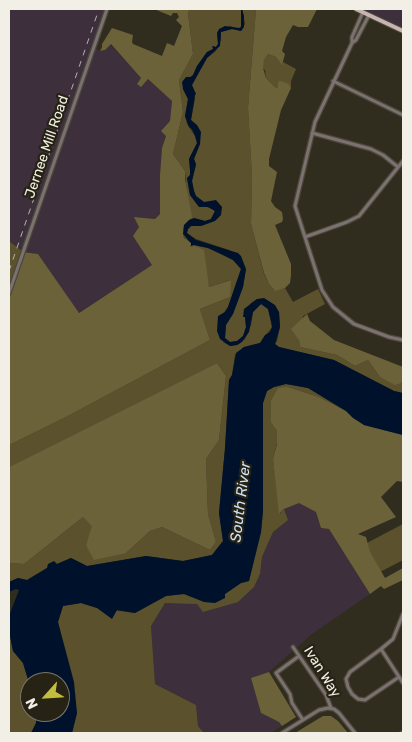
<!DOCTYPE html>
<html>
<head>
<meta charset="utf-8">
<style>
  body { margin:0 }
  #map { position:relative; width:412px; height:742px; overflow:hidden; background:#312d1e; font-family:Rubik,sans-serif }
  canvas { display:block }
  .frame { position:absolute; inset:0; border:10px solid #f2f0e6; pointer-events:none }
  .north { position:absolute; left:20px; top:672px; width:50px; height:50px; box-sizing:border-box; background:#272314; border:1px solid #787568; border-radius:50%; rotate:244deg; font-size:14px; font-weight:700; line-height:20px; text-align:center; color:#f2f0e6 }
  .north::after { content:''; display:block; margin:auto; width:18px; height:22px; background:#c3bd3e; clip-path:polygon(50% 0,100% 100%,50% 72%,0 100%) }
</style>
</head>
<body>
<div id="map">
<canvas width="412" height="742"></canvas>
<div class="frame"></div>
<div class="north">N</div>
</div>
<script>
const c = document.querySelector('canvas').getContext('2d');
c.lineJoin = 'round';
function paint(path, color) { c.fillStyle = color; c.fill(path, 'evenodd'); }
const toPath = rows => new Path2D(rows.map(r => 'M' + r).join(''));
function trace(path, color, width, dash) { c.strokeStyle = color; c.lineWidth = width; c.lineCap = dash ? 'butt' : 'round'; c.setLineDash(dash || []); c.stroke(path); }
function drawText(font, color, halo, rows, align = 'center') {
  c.font = font + ' Rubik,sans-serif'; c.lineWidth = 4.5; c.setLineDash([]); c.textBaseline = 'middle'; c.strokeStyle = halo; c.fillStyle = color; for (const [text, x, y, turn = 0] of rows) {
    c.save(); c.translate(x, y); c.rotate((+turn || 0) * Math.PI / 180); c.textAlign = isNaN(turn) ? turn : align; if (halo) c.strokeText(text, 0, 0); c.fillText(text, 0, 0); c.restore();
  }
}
paint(toPath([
  [9,9,107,9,94,48,100,51,105,50,110,44,141,78,137,84,148,79,172,101,170,121,162,148,160,175,160,214,155,219,135,217,139,227,134,236,152,265,78,313,38,254,23,252,9,241],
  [356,9,403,9,403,31],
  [299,502,316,512,321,528,329,529,370,594,312,634,269,672,251,678,261,713,279,722,282,726,271,733,204,733,198,726,196,705,155,684,151,626,165,603,238,602,254,587,260,574,262,557,273,532,288,520,284,509]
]), '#3d2f3c');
paint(toPath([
  [190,9,241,9,242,25,239,29,230,26,217,33,218,44,216,47,213,46,213,49,207,52,197,66,193,75,188,78,183,89,188,99,185,116,187,124,195,136,197,143,189,159,190,170,190,175,187,178,190,195,197,204,213,209,215,211,211,219,205,221,194,218,184,234,188,241,194,245,208,248,233,260,241,269,228,307,222,315,223,342,230,346,237,345,245,339,251,325,253,312,261,304,268,309,272,327,260,343,244,347,235,355,232,375,229,380,225,448,219,513,223,541,212,555,183,561,146,556,87,566,71,558,47,568,27,580,18,578,9,582,9,563,24,564,83,517,93,526,86,545,126,553,150,531,162,527,210,550,216,542,208,514,206,459,219,440,226,376,217,363,9,467,9,445,66,417,210,340,200,309,230,297,230,280,209,287,205,271,183,235,184,225,189,219,185,171,173,154,183,112,179,80,193,54,188,13],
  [242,9,256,9,248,108,252,176,251,224,264,274,269,284,274,290,285,288,293,302,318,289,325,304,303,316,299,340,300,347,337,355,355,366,368,360,380,377,401,383,403,380,403,393,394,391,334,360,279,347,275,344,277,341,280,327,279,312,257,299,251,303,248,307,245,317,246,327,243,336,237,341,230,342,225,338,226,325,233,314,243,287,246,269,229,250,196,239,187,233,188,229,191,226,201,226,209,223,222,207,204,202,196,196,194,191,192,181,196,165,194,159,200,144,194,124,191,120,195,99,192,85,207,58,216,51,221,40,221,32,232,29,241,31,245,24],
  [268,54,276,57,282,64,283,62,296,69,291,81,291,88,289,84,278,82,279,87,276,88,266,78,265,70,262,68,264,60],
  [9,241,23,252,9,293],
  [286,384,308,388,346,411,319,397,288,387,271,421,277,431,277,443,273,459,280,514,284,509,288,520,273,532,262,557,260,574,254,587,238,602,203,612,197,604,165,603,151,626,155,684,196,705,198,726,204,733,72,733,77,713,58,622,63,606,81,603,97,608,135,613,166,596,184,594,201,600,225,594,241,583,249,581,261,532,263,511,263,403,267,391,274,387],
  [403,524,403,560,380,572,365,544],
  [9,631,13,651,23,663,30,686,30,712,36,712,36,723,31,733,9,733]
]), '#5b522d');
paint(toPath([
  [154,9,190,9,188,13,193,54,179,80,183,112,173,154,185,171,185,179,192,217,184,225,183,234,184,238,191,243,190,247,195,246,204,250,209,287,231,280,230,297,200,309,210,340,66,417,9,445,9,293,23,252,38,254,79,313,152,265,133,236,139,227,134,217,155,219,160,214,160,175,162,148,166,136,161,131,170,121,172,101,148,79,141,87,137,84,141,78,111,44,105,50,100,51,102,47,102,44,112,28,133,35,132,42,133,44,162,56,167,43,174,46,182,26,176,20,179,17,177,13,173,13,171,16],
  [256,9,317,9,308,27,298,27,293,25,286,37,282,51,285,54,282,65,276,57,268,54,264,60,263,68,266,78,276,88,278,87,278,82,280,81,289,84,291,88,281,110,269,159,269,166,277,172,271,201,275,207,282,212,283,219,282,222,275,225,291,264,291,275,290,283,285,288,275,291,269,284,264,273,251,224,252,176,248,108],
  [307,314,310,321,334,340,403,367,403,380,401,383,395,385,380,377,368,360,355,366,337,355,300,347,299,340,291,329],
  [217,363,226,376,219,440,206,459,208,514,216,542,210,550,162,527,150,531,126,553,94,560,86,545,92,526,83,517,24,564,9,563,9,467],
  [288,387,319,397,346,411,364,425,403,435,403,482,397,481,381,497,396,517,358,534,366,537,370,552,385,578,403,568,403,580,384,589,381,586,370,594,329,529,321,528,316,512,299,503,284,509,279,514,273,459,277,444,277,431,271,422,271,401,278,388],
  [269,672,296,717,282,726,279,722,261,713,251,678],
  [323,716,331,716,338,721,348,733,295,733]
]), '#6c623a');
paint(toPath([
  [241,9,242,9,244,16,244,27,241,31,232,29,221,32,220,46,207,58,192,85,196,94,195,95,191,120,197,125,201,132,200,144,194,159,196,164,192,181,194,191,196,196,204,202,216,200,222,207,221,215,215,221,201,226,191,226,188,229,187,233,196,240,238,253,241,256,246,269,243,287,233,314,226,325,225,338,230,342,237,341,243,336,246,327,245,317,243,317,244,309,257,299,264,298,275,305,279,312,280,327,275,344,279,347,334,360,394,391,403,393,403,435,364,425,353,418,346,411,308,388,286,384,274,387,267,391,263,403,263,511,261,532,249,581,241,583,225,594,225,598,215,603,204,602,184,594,166,596,135,613,117,610,112,619,97,608,81,603,63,606,58,622,74,682,77,713,72,733,31,733,36,723,36,712,60,712,60,682,30,682,30,686,23,663,13,651,9,631,9,616,19,590,16,589,9,592,9,582,18,578,27,580,47,568,48,564,54,561,57,564,71,558,87,566,146,556,183,561,212,555,223,541,219,513,225,448,229,380,232,375,236,353,244,347,260,343,265,335,270,332,272,327,271,321,268,309,261,304,253,312,249,332,242,342,237,345,230,346,220,339,217,331,218,316,225,312,228,307,241,269,233,260,223,255,208,248,194,245,191,246,191,243,183,234,184,225,189,220,194,218,205,221,211,219,215,211,208,207,199,207,190,195,187,178,190,175,190,170,189,159,197,143,195,136,192,129,189,127,185,116,188,99,183,89,182,82,186,77,191,77,193,75,197,66,207,52,213,49,212,46,216,47,218,44,217,33,219,29,225,26,239,28,241,27]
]), '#00122b');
const minor = toPath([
  [363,12,352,37,352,43,356,40,369,15],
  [352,43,315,122,295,206,322,290,333,307,354,324,389,337,403,340],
  [333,81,403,115],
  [312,133,371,149,383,155,398,167],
  [305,237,347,222,359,216,403,161],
  [9,293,107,9],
  [293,647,326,695,331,708],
  [381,649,403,683],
  [299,656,276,673,290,694,292,703,303,720],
  [399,677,365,700,358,699,352,694,348,687,346,679,350,672,381,649,393,639,403,614],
  [282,733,319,710,328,708,334,709,339,713,355,733],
  [402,733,403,733]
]);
const major = toPath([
  [356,9,403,31]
]);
trace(minor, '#4c483a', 5.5);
trace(major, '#4c483a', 6);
trace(minor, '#7b7170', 3);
trace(major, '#c8b5b2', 4);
trace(toPath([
  [9,271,99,9]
]), '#b5b2a7', 1, [6, 6]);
drawText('14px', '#f2f0e6', '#272314', [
  ["Jernee Mill Road",47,147,-71],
  ["Ivan Way",322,672,58]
]);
drawText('italic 15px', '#cfe2f7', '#272314', [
  ["South River",241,502,-83]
]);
</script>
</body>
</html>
